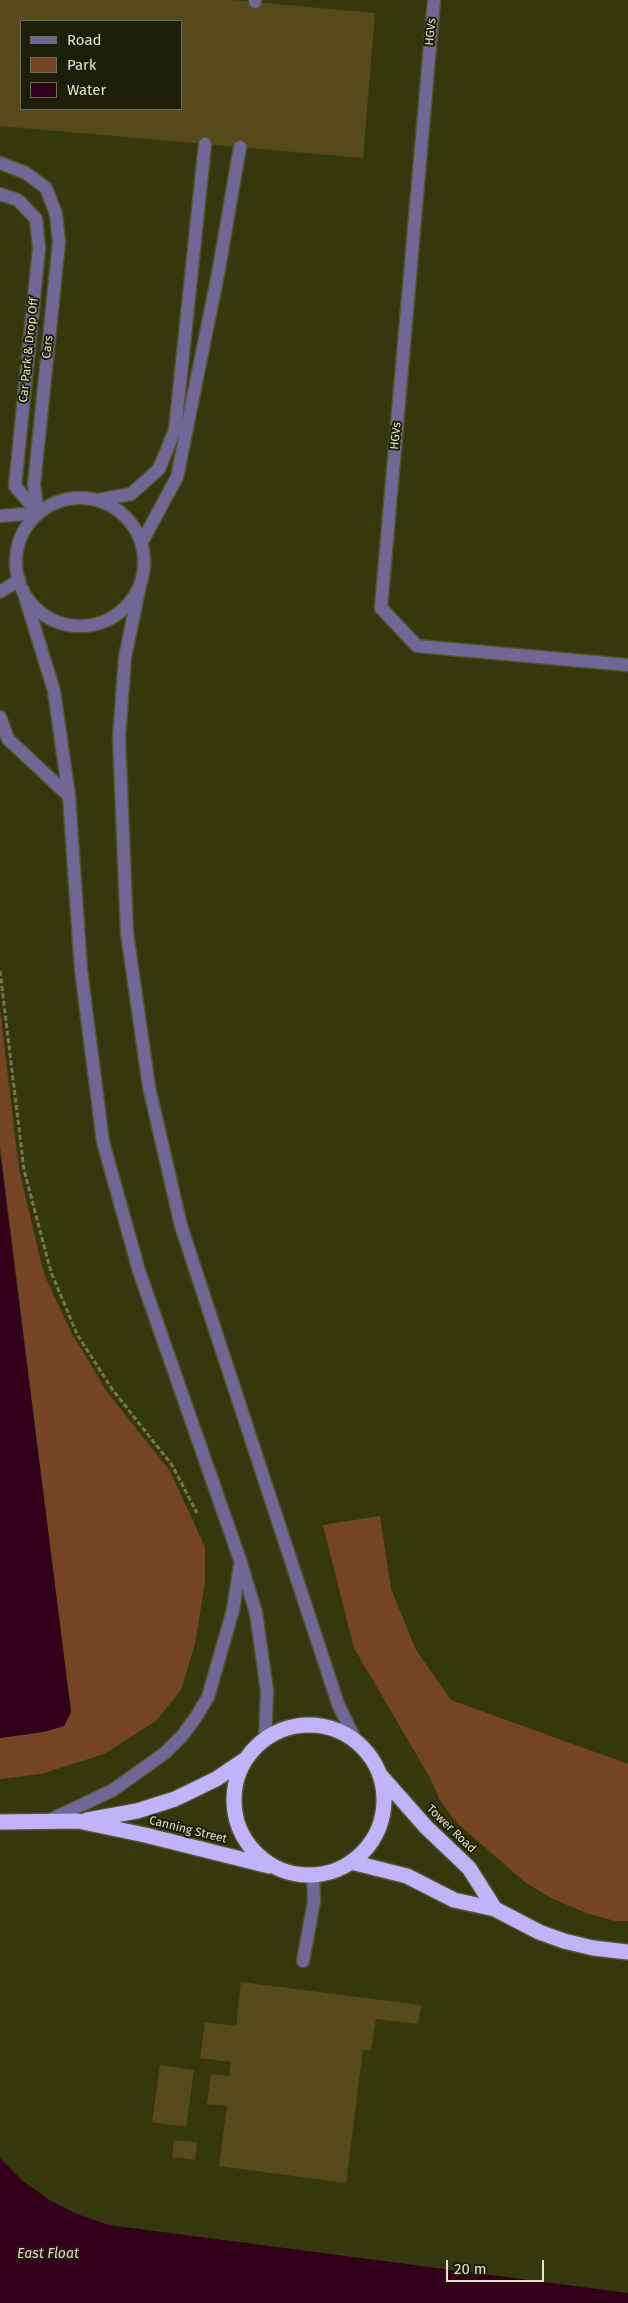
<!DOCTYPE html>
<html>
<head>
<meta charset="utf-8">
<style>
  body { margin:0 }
  #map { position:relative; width:628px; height:2303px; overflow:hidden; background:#35380c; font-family:"Fira Sans",sans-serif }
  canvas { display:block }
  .legend { position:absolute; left:20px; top:20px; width:162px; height:90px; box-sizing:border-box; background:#1d1e07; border:1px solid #6b6d54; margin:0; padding:6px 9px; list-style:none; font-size:15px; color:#e1e4c7 }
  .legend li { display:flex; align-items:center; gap:10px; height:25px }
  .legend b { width:25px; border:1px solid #6b6d54 }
  .scale { position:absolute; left:446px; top:2260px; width:98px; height:22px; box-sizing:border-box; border:2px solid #e1e4c7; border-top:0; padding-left:6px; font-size:15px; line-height:18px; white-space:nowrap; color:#e1e4c7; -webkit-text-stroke:4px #1d1e07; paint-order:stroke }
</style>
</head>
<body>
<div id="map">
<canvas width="628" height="2303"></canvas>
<ul class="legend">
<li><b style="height:6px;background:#706797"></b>Road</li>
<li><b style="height:14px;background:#744425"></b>Park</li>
<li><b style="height:14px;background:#33001c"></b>Water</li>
</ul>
<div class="scale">20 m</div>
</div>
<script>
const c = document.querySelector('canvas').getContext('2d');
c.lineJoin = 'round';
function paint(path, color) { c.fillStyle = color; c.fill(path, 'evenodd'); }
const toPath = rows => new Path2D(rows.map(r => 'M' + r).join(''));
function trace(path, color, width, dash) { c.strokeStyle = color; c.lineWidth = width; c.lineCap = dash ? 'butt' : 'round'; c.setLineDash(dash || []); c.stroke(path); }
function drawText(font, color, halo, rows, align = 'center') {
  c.font = font + ' "Fira Sans",sans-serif'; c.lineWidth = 4; c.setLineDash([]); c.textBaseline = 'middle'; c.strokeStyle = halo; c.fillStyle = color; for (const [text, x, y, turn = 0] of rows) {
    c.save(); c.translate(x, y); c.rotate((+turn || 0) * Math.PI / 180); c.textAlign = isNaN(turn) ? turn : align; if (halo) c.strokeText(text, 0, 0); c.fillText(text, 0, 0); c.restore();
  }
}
paint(toPath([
  [0,1009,19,1170,44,1274,72,1334,107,1392,170,1471,205,1547,205,1582,195,1644,181,1690,156,1721,104,1754,41,1774,0,1779,0,1738,43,1732,64,1726,71,1712,0,1146],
  [380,1516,391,1589,416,1650,451,1700,628,1764,628,1921,615,1921,586,1913,553,1899,526,1883,457,1823,440,1800,429,1776,354,1648,323,1525]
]), '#744425');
paint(toPath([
  [0,1153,71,1712,64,1726,43,1732,0,1738],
  [0,2158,24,2182,51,2201,77,2214,109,2225,628,2293,628,2303,0,2303]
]), '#33001c');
paint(toPath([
  [0,0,232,0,375,13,363,158,0,126],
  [21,21,181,21,181,109,21,109],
  [241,1982,421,2005,418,2024,376,2019,371,2051,363,2050,346,2183,219,2166,227,2106,207,2104,211,2074,229,2076,231,2062,200,2058,205,2022,236,2026],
  [160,2065,194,2070,186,2127,152,2122],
  [174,2140,197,2142,195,2160,172,2157]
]), '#56491c');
const lane = toPath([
  [255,0,255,2],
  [434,0,381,608,417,646,628,665],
  [0,163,26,173,46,188,56,214,59,242,34,485,38,513],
  [0,194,18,200,36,219,39,248,15,486,38,513],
  [98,500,131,494,159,469,175,430,205,144],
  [0,516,38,513],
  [142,542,177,477,218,274,240,147],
  [0,592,19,580],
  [0,717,8,739,69,796],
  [303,1961,314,1901,313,1875]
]);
const street = toPath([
  '16 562a64 64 0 1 1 128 0a64 64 0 1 1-128 0Z',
  [140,585,125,657,119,738,127,933,149,1087,181,1226,338,1704,356,1741],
  [23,590,54,691,69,796,81,970,103,1142,139,1271,240,1560,256,1613,267,1691,265,1739],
  [48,1821,113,1790,165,1753,182,1736,196,1717,208,1697,233,1610,240,1565]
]);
const highway = toPath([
  '234 1800a75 75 0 1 1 150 0a75 75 0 1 1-150 0Z',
  [381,1776,426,1827,469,1868,495,1909],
  [87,1820,137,1811,175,1799,216,1779,246,1759],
  [0,1822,78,1821,145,1835,269,1866],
  [351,1862,407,1876,454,1900,495,1909,539,1932,564,1941,593,1948,628,1952]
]);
trace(lane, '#51542a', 15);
trace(street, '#51542a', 15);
trace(highway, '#51542a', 18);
trace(toPath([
  [0,971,24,1170,51,1272,77,1334,112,1389,172,1465,197,1513]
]), '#73764f', 3, [5, 2.5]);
trace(lane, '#706797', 12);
trace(street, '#706797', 12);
trace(highway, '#c0b3fa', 15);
drawText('12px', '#e1e4c7', '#1d1e07', [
  ["HGVs",431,32,-85],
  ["Cars",48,347,-84],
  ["Car Park & Drop Off",29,350,-84],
  ["HGVs",396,436,-85],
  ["Tower Road",451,1829,44],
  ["Canning Street",188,1830,14]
]);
drawText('italic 14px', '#f4c8d9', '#1d1e07', [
  ["East Float",48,2254]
]);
</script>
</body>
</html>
